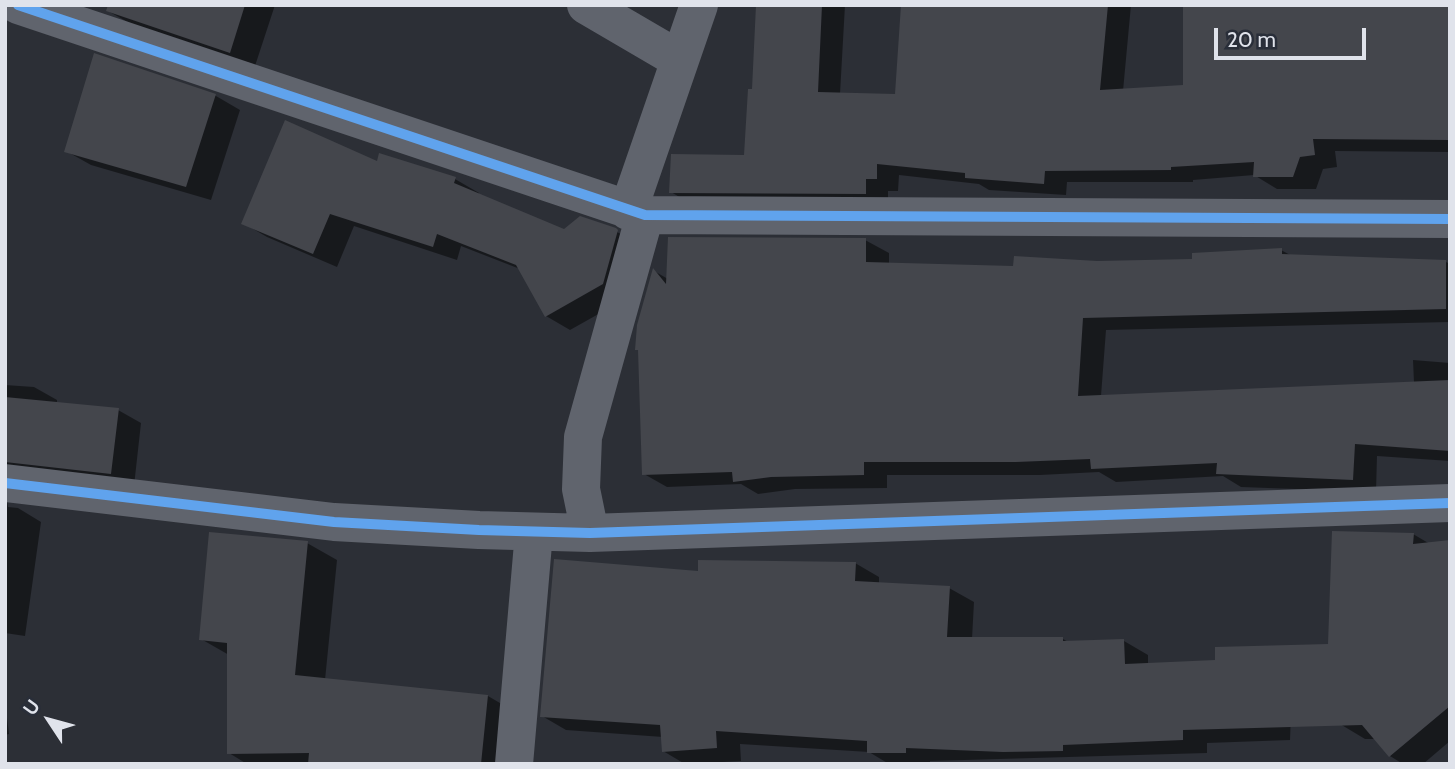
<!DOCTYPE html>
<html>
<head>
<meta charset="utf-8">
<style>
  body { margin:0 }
  #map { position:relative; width:1455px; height:769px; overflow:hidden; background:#2c2f36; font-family:Cabin,sans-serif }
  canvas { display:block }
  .frame { position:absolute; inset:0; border:7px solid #e0e3eb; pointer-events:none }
  .north { position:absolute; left:14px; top:685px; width:70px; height:70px; -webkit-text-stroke:5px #292e39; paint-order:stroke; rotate:306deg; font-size:19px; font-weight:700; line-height:28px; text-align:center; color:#e0e3eb }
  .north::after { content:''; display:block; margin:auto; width:24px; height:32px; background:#e0e3eb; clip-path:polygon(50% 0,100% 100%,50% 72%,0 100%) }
  .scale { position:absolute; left:1214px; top:28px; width:152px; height:32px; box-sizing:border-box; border:4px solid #e0e3eb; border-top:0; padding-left:9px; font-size:21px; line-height:24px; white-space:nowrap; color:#e0e3eb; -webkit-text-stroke:5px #292e39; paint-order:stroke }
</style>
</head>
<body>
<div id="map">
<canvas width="1455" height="769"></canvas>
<div class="frame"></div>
<div class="north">U</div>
<div class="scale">20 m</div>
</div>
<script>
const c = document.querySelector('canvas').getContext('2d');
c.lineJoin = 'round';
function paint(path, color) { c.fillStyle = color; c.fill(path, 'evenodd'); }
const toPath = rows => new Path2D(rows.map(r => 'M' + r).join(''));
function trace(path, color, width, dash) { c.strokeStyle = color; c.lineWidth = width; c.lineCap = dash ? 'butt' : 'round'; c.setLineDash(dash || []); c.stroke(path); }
paint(toPath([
  [110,5,275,5,255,66,133,25,108,11],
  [758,5,845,5,840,94,897,96,903,5,1131,5,1123,91,1184,87,1185,5,1450,5,1450,192,1450,152,1335,151,1337,167,1323,169,1316,189,1277,189,1254,175,1193,180,1193,182,1067,182,1066,195,989,190,979,184,899,175,898,191,888,191,888,206,693,205,671,192,745,157,754,91],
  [95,56,216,96,240,110,211,200,91,165,66,151],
  [378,163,455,179,479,193,478,195,565,231,617,232,641,245,627,298,570,330,546,316,520,269,461,246,457,260,354,226,337,267,267,237,243,223],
  [865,240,889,253,889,264,1015,268,1097,263,1194,261,1281,250,1292,256,1446,262,1450,264,1450,322,1106,330,1101,396,1414,383,1413,360,1450,363,1450,461,1377,456,1376,492,1241,487,1223,476,1116,482,1099,472,1040,475,887,475,887,488,795,489,758,494,741,484,667,487,644,474,654,271,668,279],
  [5,385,34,387,57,400,57,404,118,410,141,423,134,486,6,495,8,507,18,508,41,522,25,636,5,633],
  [1413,534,1430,544,1450,541,1450,741,1423,764,1403,764,1390,756,1376,739,1365,739,1340,724],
  [307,543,337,560,325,680,488,696,517,713,512,764,247,764,229,753,229,655,201,639],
  [855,563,879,577,879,584,949,588,974,602,972,639,1063,639,1070,643,1124,641,1148,655,1148,665,1293,662,1290,740,1207,743,1207,753,930,761,930,764,889,764,869,752,740,744,741,761,685,764,663,751,663,737,566,730,542,716,700,573],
  [5,702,9,734,5,735]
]), '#0007');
paint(toPath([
  [108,5,245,5,230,53,106,11],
  [756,5,822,5,818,92,895,94,901,5,1108,5,1100,90,1183,85,1183,5,1450,7,1450,140,1313,139,1315,155,1300,157,1293,177,1253,177,1254,162,1171,167,1171,170,1045,171,1044,184,965,178,965,173,877,164,877,179,866,179,866,194,669,193,671,154,744,155,748,89,752,89],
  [94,53,216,94,186,187,64,152],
  [285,120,377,161,379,153,456,177,454,183,564,229,580,216,616,228,618,230,603,284,545,317,516,265,437,234,433,247,330,214,313,254,241,224],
  [668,237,866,238,866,262,1013,266,1014,256,1097,261,1192,259,1192,253,1282,248,1282,254,1446,260,1446,309,1083,318,1078,396,1450,380,1450,451,1355,444,1353,480,1216,474,1217,463,1091,469,1090,459,1016,462,864,462,864,475,771,477,733,482,732,472,642,475,638,350,635,350,637,325,653,268,666,284],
  [5,397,119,408,111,474,5,462],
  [1332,531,1414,533,1413,544,1450,540,1450,706,1389,757,1362,725,1183,730,1183,740,1063,745,1063,751,1003,752,906,748,906,753,867,753,867,741,716,731,717,748,662,752,660,725,540,717,554,559,698,571,698,560,856,562,855,581,950,586,947,637,1063,637,1063,641,1124,639,1125,664,1215,660,1215,647,1328,644],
  [209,532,308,541,295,675,488,695,481,764,308,764,309,753,227,754,227,643,199,640]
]), '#44464c');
trace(toPath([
  [18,5,645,215,1450,219],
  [586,5,680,60],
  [628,211,699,5],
  [5,483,334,522,479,530,590,533,1450,503],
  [590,533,581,489,583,437,645,215],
  [514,764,534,532]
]), '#60646d', 38);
trace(toPath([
  [18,5,645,215,1450,219],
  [5,483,334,522,479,530,590,533,1450,503]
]), '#60a3ed', 10);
</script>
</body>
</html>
